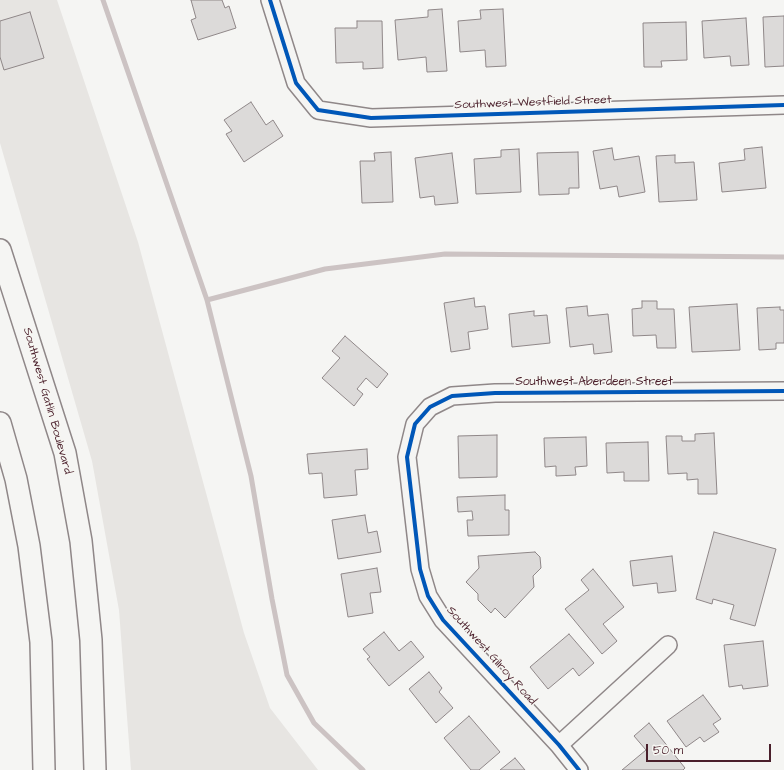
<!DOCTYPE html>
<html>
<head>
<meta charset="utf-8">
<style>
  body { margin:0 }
  #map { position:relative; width:784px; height:770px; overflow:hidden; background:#f5f5f3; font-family:"Architects Daughter",sans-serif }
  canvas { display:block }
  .scale { position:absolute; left:646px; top:744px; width:125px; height:18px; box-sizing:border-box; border:2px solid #4a1f2b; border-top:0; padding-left:5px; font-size:12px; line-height:14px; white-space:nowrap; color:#4a1f2b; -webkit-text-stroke:3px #f6f6f2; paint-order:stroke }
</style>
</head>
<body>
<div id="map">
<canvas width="784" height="770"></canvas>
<div class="scale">50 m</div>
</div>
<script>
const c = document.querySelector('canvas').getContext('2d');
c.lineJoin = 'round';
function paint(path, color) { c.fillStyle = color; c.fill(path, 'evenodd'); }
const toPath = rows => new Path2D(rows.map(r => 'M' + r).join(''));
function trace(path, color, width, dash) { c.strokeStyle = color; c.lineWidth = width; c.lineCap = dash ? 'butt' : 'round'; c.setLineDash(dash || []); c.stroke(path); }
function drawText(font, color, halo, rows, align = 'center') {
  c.font = font + ' "Architects Daughter",sans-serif'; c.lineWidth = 3; c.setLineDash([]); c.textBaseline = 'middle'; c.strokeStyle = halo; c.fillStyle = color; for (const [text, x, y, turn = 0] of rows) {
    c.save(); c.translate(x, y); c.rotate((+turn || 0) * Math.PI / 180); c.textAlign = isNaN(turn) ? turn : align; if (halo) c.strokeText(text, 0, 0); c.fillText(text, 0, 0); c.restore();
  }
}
paint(toPath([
  [0,0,57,0,138,242,244,633,270,708,318,770,131,770,119,610,92,461,0,143]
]), '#e7e5e2');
trace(toPath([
  [103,0,207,300,251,476,272,599,287,675,314,723,363,770],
  [207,300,325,269,445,254,784,257]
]), '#ccc3c3', 5);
const building = toPath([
  [191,0,222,0,225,8,229,6,236,28,198,40,191,20,196,18,191,0],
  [442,9,447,71,427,72,426,57,398,60,395,20,428,17,428,10,442,9],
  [503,9,506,66,486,67,485,50,460,52,458,21,481,19,480,10,503,9],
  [30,12,44,58,4,70,0,57,0,21,30,12],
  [784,16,784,66,765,67,763,17,784,16],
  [746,18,749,65,731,66,730,56,704,58,702,21,746,18],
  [357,21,382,21,383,68,363,69,363,62,336,63,335,28,357,28,357,21],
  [686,22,687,60,661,61,662,67,644,67,643,23,686,22],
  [251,102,266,125,273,120,283,136,244,162,226,134,232,131,224,120,251,102],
  [762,147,766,188,722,192,719,163,745,160,744,149,762,147],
  [612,148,614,160,639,156,645,192,619,197,617,186,600,189,593,151,612,148],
  [519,149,521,192,476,194,474,159,501,157,501,150,519,149],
  [391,152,393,202,362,203,360,161,375,161,374,153,391,152],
  [578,152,579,188,569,188,569,194,539,195,537,153,578,152],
  [452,153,458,203,435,205,434,196,420,198,415,158,452,153],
  [675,155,675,163,694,162,697,200,659,202,656,156,675,155],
  [474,298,475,307,485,306,488,329,468,332,470,349,451,352,444,303,474,298],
  [642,301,657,301,657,309,674,309,676,348,657,348,656,335,633,336,632,309,642,308,642,301],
  [737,304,740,350,692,352,689,307,737,304],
  [587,306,588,316,608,314,612,352,594,354,593,344,570,347,566,308,587,306],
  [780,307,780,310,784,310,784,343,776,343,776,349,759,350,757,308,780,307],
  [534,311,534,316,547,315,550,343,512,347,509,314,534,311],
  [345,336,388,374,377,388,366,378,357,389,363,394,354,406,322,378,340,358,332,351,345,336],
  [714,433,717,494,698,494,698,479,687,480,687,473,668,474,666,436,682,436,682,441,695,441,695,434,714,433],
  [497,435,497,477,459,478,458,436,497,435],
  [586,437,587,466,575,467,576,475,556,476,556,466,545,467,544,438,586,437],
  [648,442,649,481,624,481,624,472,607,473,606,443,648,442],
  [367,449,368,469,355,470,357,495,324,498,322,473,309,474,307,454,367,449],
  [505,495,505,510,509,510,509,535,468,536,467,520,473,520,472,511,458,512,457,497,505,495],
  [365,515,368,533,377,531,381,552,338,559,332,520,365,515],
  [714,532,776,549,755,626,730,619,734,605,713,599,712,604,696,599,714,532],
  [535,552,540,557,541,568,533,576,534,587,505,618,495,608,491,613,478,600,478,594,466,582,479,568,478,556,535,552],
  [672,556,676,591,658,593,657,583,633,586,630,561,672,556],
  [377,568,381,592,370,593,373,613,348,617,341,574,377,568],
  [593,569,624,607,603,624,617,641,602,654,565,609,589,590,581,580,593,569],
  [384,632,399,651,411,641,424,657,389,686,367,659,370,657,363,649,384,632],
  [569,634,594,663,579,676,573,668,548,689,530,667,569,634],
  [763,641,768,686,743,689,742,685,729,687,724,645,763,641],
  [429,672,442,688,439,692,453,708,436,723,409,689,429,672],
  [703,695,721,719,713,724,719,732,704,742,700,737,686,747,667,721,703,695],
  [469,716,500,752,479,770,471,770,444,738,469,716],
  [649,723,685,768,683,770,622,770,646,750,634,736,649,723],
  [515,758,525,770,500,770,515,758]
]);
paint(building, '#dcdad9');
trace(building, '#8f8788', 1);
const minor = toPath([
  [270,0,296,83,318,110,371,118,784,105],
  [559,745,668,645],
  [579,770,559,745,443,620,428,596,420,569,407,457,415,424,430,407,452,396,495,393,784,391]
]);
const major = toPath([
  [0,250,65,453,81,541,91,640,95,770],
  [0,423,16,479,29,546,41,642,44,770]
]);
trace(minor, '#8f8788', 20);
trace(major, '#8f8788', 24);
trace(minor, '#f5f5f3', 17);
trace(major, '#f5f5f3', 21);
trace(toPath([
  [270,0,296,83,318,110,371,118,784,105],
  [579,770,559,745,443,620,428,596,420,569,407,457,415,424,430,407,452,396,495,393,784,391]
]), '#0057b8', 4);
drawText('12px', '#4a1f2b', '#f6f6f2', [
  ["Southwest Westfield Street",533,103,-2],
  ["Southwest Aberdeen Street",594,382],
  ["Southwest Gatlin Boulevard",47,401,74],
  ["Southwest Gilroy Road",491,656,48]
]);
</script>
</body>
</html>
